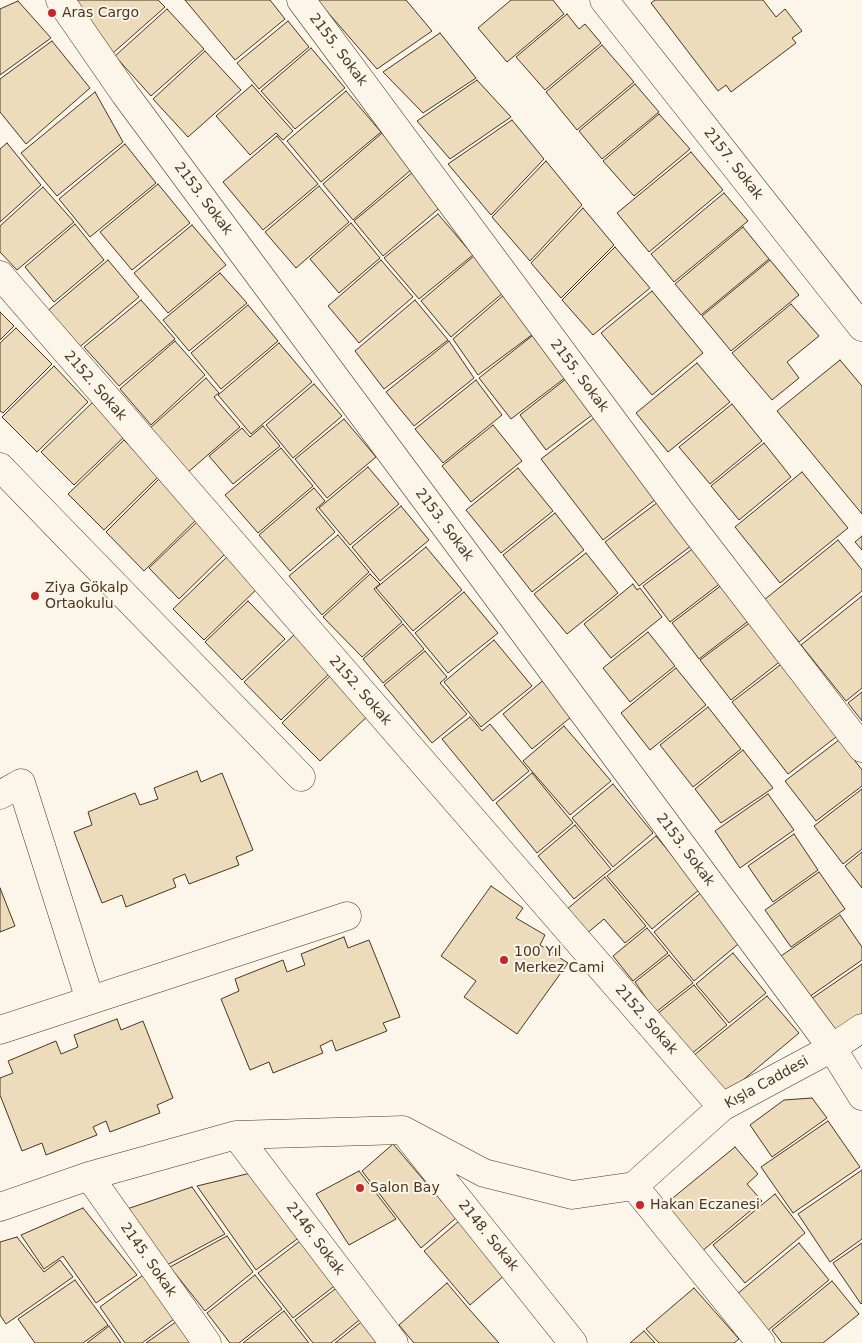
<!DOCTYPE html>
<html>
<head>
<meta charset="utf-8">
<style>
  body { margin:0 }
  canvas { display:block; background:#fbf6e9 }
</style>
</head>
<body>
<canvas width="862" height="1343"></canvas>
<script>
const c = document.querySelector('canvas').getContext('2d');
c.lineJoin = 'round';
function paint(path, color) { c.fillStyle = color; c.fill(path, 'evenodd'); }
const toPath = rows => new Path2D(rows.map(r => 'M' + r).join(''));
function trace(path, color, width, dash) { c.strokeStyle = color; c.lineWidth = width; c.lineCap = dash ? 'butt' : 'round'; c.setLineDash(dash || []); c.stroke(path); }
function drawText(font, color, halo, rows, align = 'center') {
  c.font = font + ' "DejaVu Sans",sans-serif'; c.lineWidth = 4; c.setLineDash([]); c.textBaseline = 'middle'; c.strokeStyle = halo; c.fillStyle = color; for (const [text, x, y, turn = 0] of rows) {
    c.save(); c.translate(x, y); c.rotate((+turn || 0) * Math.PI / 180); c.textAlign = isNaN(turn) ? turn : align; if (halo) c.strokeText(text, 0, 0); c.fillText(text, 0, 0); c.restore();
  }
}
const building = toPath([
  [69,0,158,0,165,7,113,53,67,1,69,0],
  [185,0,270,0,285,19,235,60,185,0],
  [317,0,406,0,432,31,377,69,317,0],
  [511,0,553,0,564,14,507,62,478,28,511,0],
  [655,0,763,0,776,17,785,9,802,31,792,38,796,43,731,92,726,85,718,91,651,3,655,0],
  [18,1,51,38,0,75,0,9,18,1],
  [167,9,204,49,151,96,115,56,167,9],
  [567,14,579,29,585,24,601,43,545,90,516,57,567,14],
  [288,21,309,47,259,89,237,63,288,21],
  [440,33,476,78,423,113,383,72,440,33],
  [52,41,90,88,26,144,0,112,0,79,52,41],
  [602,45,634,82,577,130,546,92,602,45],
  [311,48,345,88,295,129,261,91,311,48],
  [205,51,241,90,188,137,153,99,205,51],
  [477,80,511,117,450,159,417,121,477,80],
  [635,84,659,112,602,159,579,131,635,84],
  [252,85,293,131,283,140,276,133,250,155,216,116,252,85],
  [346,91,381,132,321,182,287,141,346,91],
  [95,92,123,142,57,196,21,153,95,92],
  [659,114,690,149,634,196,603,161,659,114],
  [512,120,544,159,491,215,448,164,512,120],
  [382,133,412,169,353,220,323,184,382,133],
  [277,136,318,184,263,230,223,182,277,136],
  [7,143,41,185,0,222,0,149,7,143],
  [125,144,156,183,90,237,59,199,125,144],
  [691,152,723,190,649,252,617,213,691,152],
  [546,161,582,205,530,261,492,217,546,161],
  [414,171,443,205,383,256,354,221,414,171],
  [158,184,190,223,132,270,100,232,158,184],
  [319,186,349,222,296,268,265,232,319,186],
  [43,187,74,222,17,270,0,252,0,226,43,187],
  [724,193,748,221,674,282,651,254,724,193],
  [583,208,614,245,561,298,531,263,583,208],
  [438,214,473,255,419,299,384,258,438,214],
  [351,223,380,258,339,293,310,259,351,223],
  [75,224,104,260,54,302,25,267,75,224],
  [192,225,226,265,168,313,134,273,192,225],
  [743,227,769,259,701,315,675,284,743,227],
  [615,247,650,288,593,335,562,300,615,247],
  [474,256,504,292,451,337,421,301,474,256],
  [108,260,139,297,76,350,45,313,108,260],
  [381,260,413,297,359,343,328,306,381,260],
  [770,260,799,295,731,351,702,316,770,260],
  [220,273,247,303,189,351,163,320,220,273],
  [652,291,703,353,652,395,601,333,652,291],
  [505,294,537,331,478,375,453,339,505,294],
  [141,300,175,339,119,386,84,347,141,300],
  [415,300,448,340,384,389,355,351,415,300],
  [791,304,819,336,787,362,799,378,772,400,732,353,791,304],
  [248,305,278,341,221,389,191,353,248,305],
  [0,312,14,326,0,340,0,312],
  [16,328,52,364,3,413,0,411,0,343,16,328],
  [537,332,570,374,511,419,479,378,537,332],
  [175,341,205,375,151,425,120,389,175,341],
  [449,341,474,378,414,426,386,392,449,341],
  [279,343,312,382,251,434,218,395,279,343],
  [840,360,862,386,862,514,777,411,840,360],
  [697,363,730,402,668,452,636,413,697,363],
  [54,366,88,402,37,452,2,417,54,366],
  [571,375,596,412,546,450,520,415,571,375],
  [206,378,219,393,214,397,240,427,187,473,149,429,206,378],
  [476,380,502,415,443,463,415,429,476,380],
  [314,384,342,416,293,458,266,425,314,384],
  [94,401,126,435,74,485,41,452,94,401],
  [732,404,762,441,710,484,679,447,732,404],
  [598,415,660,496,603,540,541,459,598,415],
  [344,419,376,457,327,498,295,459,344,419],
  [493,425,522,461,471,502,442,466,493,425],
  [263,426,280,446,233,484,209,456,242,428,250,437,263,426],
  [124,440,159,476,104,530,68,494,124,440],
  [764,443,791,477,739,520,711,486,764,443],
  [281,448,313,486,258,533,225,495,281,448],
  [368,467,399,504,350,545,319,508,368,467],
  [518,468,553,511,501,553,466,510,518,468],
  [802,472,848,528,780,583,735,527,802,472],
  [161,477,199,517,144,571,106,532,161,477],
  [314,488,325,501,316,509,335,532,290,571,259,535,314,488],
  [662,499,696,542,639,586,605,542,662,499],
  [401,506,429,540,380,581,352,547,401,506],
  [555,513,584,550,532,592,503,555,555,513],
  [198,521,228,551,179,599,149,568,198,521],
  [338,535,369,572,322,615,289,576,338,535],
  [862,536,862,550,855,542,862,536],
  [838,540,862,570,862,591,799,642,764,600,838,540],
  [426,547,462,590,413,631,376,588,426,547],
  [695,547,722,582,670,622,643,586,695,547],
  [586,553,618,593,567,634,534,594,586,553],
  [230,554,260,586,204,640,173,609,230,554],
  [370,574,380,584,374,589,402,622,362,657,323,617,370,574],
  [633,584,637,590,640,588,662,617,611,658,584,624,633,584],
  [723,584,751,619,699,659,672,623,723,584],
  [464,592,498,633,448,673,415,633,464,592],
  [862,596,862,688,846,701,801,645,862,596],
  [248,601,285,639,242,680,205,642,248,601],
  [752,621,782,660,731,700,700,660,752,621],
  [403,624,424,649,383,683,363,659,403,624],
  [648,632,675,666,630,702,603,668,648,632],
  [295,634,331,672,281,720,244,682,295,634],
  [494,640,532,686,481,727,444,682,494,640],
  [425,651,447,677,440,683,467,714,432,743,384,685,425,651],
  [784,662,840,734,788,774,732,702,784,662],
  [676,668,706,705,650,750,621,713,676,668],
  [333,673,371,713,320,761,282,723,333,673],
  [546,678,576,713,532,749,503,714,546,678],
  [862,692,862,721,848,703,862,692],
  [708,707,741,749,693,787,660,745,708,707],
  [470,717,482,731,490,724,529,771,493,801,442,739,470,717],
  [564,726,611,781,570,815,523,761,564,726],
  [839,740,862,770,862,786,816,821,785,781,839,740],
  [743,750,773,788,721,823,695,789,743,750],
  [197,771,201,782,222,773,253,850,236,857,239,865,189,884,185,874,173,879,176,887,126,907,122,895,102,903,74,832,92,825,88,812,135,793,140,805,158,799,154,788,197,771],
  [532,773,573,823,537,853,496,803,532,773],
  [613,784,653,833,613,867,572,818,613,784],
  [862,789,862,849,843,864,814,826,862,789],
  [768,794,794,830,740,868,715,831,768,794],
  [575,825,611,869,574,899,538,856,575,825],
  [794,834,818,870,773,902,748,866,794,834],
  [656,836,700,889,652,929,607,876,656,836],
  [862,852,862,888,845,866,862,852],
  [819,872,845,909,791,947,765,910,819,872],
  [605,877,646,926,625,943,604,919,586,934,566,910,605,877],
  [491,886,523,908,516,918,545,935,540,945,568,963,517,1034,464,997,476,981,441,956,491,886],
  [0,888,15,926,0,932,0,888],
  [703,891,743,940,694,981,654,932,703,891],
  [840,915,862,947,862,960,809,997,781,956,840,915],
  [647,928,668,953,633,981,613,956,647,928],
  [344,937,348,948,369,940,400,1017,383,1023,387,1031,336,1051,332,1040,320,1046,323,1053,273,1073,269,1062,250,1070,221,999,239,991,235,979,283,960,287,972,305,965,301,954,344,937],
  [733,953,766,993,729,1023,696,984,733,953],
  [669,955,693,983,656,1012,635,982,669,955],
  [862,964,862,1018,834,1033,811,999,862,964],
  [694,985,727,1025,690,1055,657,1014,694,985],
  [767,996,799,1033,724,1096,693,1056,767,996],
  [117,1019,121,1030,143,1021,173,1098,157,1105,160,1113,110,1132,106,1121,93,1127,97,1135,46,1155,42,1143,22,1151,0,1095,0,1078,13,1073,8,1061,56,1041,61,1054,78,1047,74,1035,117,1019],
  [812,1098,827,1118,772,1157,750,1125,784,1100,812,1098],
  [828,1121,860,1167,793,1213,761,1167,828,1121],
  [393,1144,456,1218,421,1248,362,1171,393,1144],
  [735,1147,758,1174,747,1184,762,1201,701,1252,663,1206,735,1147],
  [862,1170,862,1239,830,1262,798,1214,862,1170],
  [359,1171,396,1219,349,1245,316,1194,359,1171],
  [255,1172,301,1236,256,1270,197,1186,255,1172],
  [192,1187,225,1234,167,1265,127,1209,192,1187],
  [775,1194,805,1233,745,1283,713,1245,775,1194],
  [83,1208,137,1275,96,1303,63,1256,44,1269,21,1235,83,1208],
  [459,1221,505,1275,470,1305,424,1251,459,1221],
  [227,1236,253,1272,205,1311,170,1267,227,1236],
  [17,1237,44,1272,60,1260,73,1277,6,1324,0,1315,0,1242,17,1237],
  [304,1238,337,1284,293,1318,258,1273,304,1238],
  [799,1243,829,1280,761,1336,731,1299,799,1243],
  [862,1243,862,1303,861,1304,833,1263,862,1243],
  [146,1273,178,1316,142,1343,125,1343,100,1307,146,1273],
  [255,1275,282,1309,239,1343,230,1343,207,1313,255,1275],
  [75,1280,108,1325,83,1343,35,1343,18,1319,75,1280],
  [832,1281,859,1314,823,1343,782,1343,772,1330,832,1281],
  [447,1283,469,1309,499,1343,414,1343,399,1325,447,1283],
  [339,1286,363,1317,331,1343,313,1343,295,1320,339,1286],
  [694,1288,739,1339,734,1343,659,1343,646,1329,694,1288],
  [284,1311,309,1343,243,1343,284,1311],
  [180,1319,197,1343,146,1343,180,1319],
  [365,1319,384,1343,335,1343,365,1319],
  [109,1326,121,1343,87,1343,109,1326],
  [644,1331,655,1343,630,1343,644,1331]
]);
paint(building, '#ecdcbc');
trace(building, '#4a3520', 1);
const minor = toPath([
  [60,0,125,94,832,1048,862,1096],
  [301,0,679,510,862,748],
  [604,0,862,327],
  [0,275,722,1107],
  [0,467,301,777],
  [0,795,21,783,90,1000],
  [0,1030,347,916],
  [236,1135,394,1343],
  [410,1139,573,1343],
  [89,1176,207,1343],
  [634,1186,722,1107,832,1048,862,1028],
  [0,1207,89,1176,236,1135,403,1130,484,1173,572,1195,634,1186,761,1343]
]);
trace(minor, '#4a3520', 29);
trace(minor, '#fbf6e9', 28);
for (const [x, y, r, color] of [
  [52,13,5,"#c62828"],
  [35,596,5,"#c62828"],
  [504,960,5,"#c62828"],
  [360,1188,5,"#c62828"],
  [640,1205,5,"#c62828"]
]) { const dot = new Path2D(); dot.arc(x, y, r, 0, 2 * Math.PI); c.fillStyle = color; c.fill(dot); trace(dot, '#fbf6e9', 2); }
drawText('14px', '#4a3520', '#fbf6e9', [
  ["Aras Cargo",62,13],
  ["Ziya Gökalp",45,588],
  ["Ortaokulu",45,604],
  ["100 Yıl",514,952],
  ["Merkez Cami",514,968],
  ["Salon Bay",370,1188],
  ["Hakan Eczanesi",650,1205]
], 'left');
drawText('14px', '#4a3520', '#fbf6e9', [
  ["2155. Sokak",338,50,53],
  ["2157. Sokak",733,164,52],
  ["2153. Sokak",203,199,53],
  ["2155. Sokak",579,376,53],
  ["2152. Sokak",95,386,49],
  ["2153. Sokak",444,525,53],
  ["2152. Sokak",360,691,49],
  ["2153. Sokak",685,850,53],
  ["2152. Sokak",646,1020,49],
  ["Kışla Caddesi",767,1083,-29],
  ["2148. Sokak",488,1236,51],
  ["2146. Sokak",315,1239,53],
  ["2145. Sokak",148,1260,55]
]);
</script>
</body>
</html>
